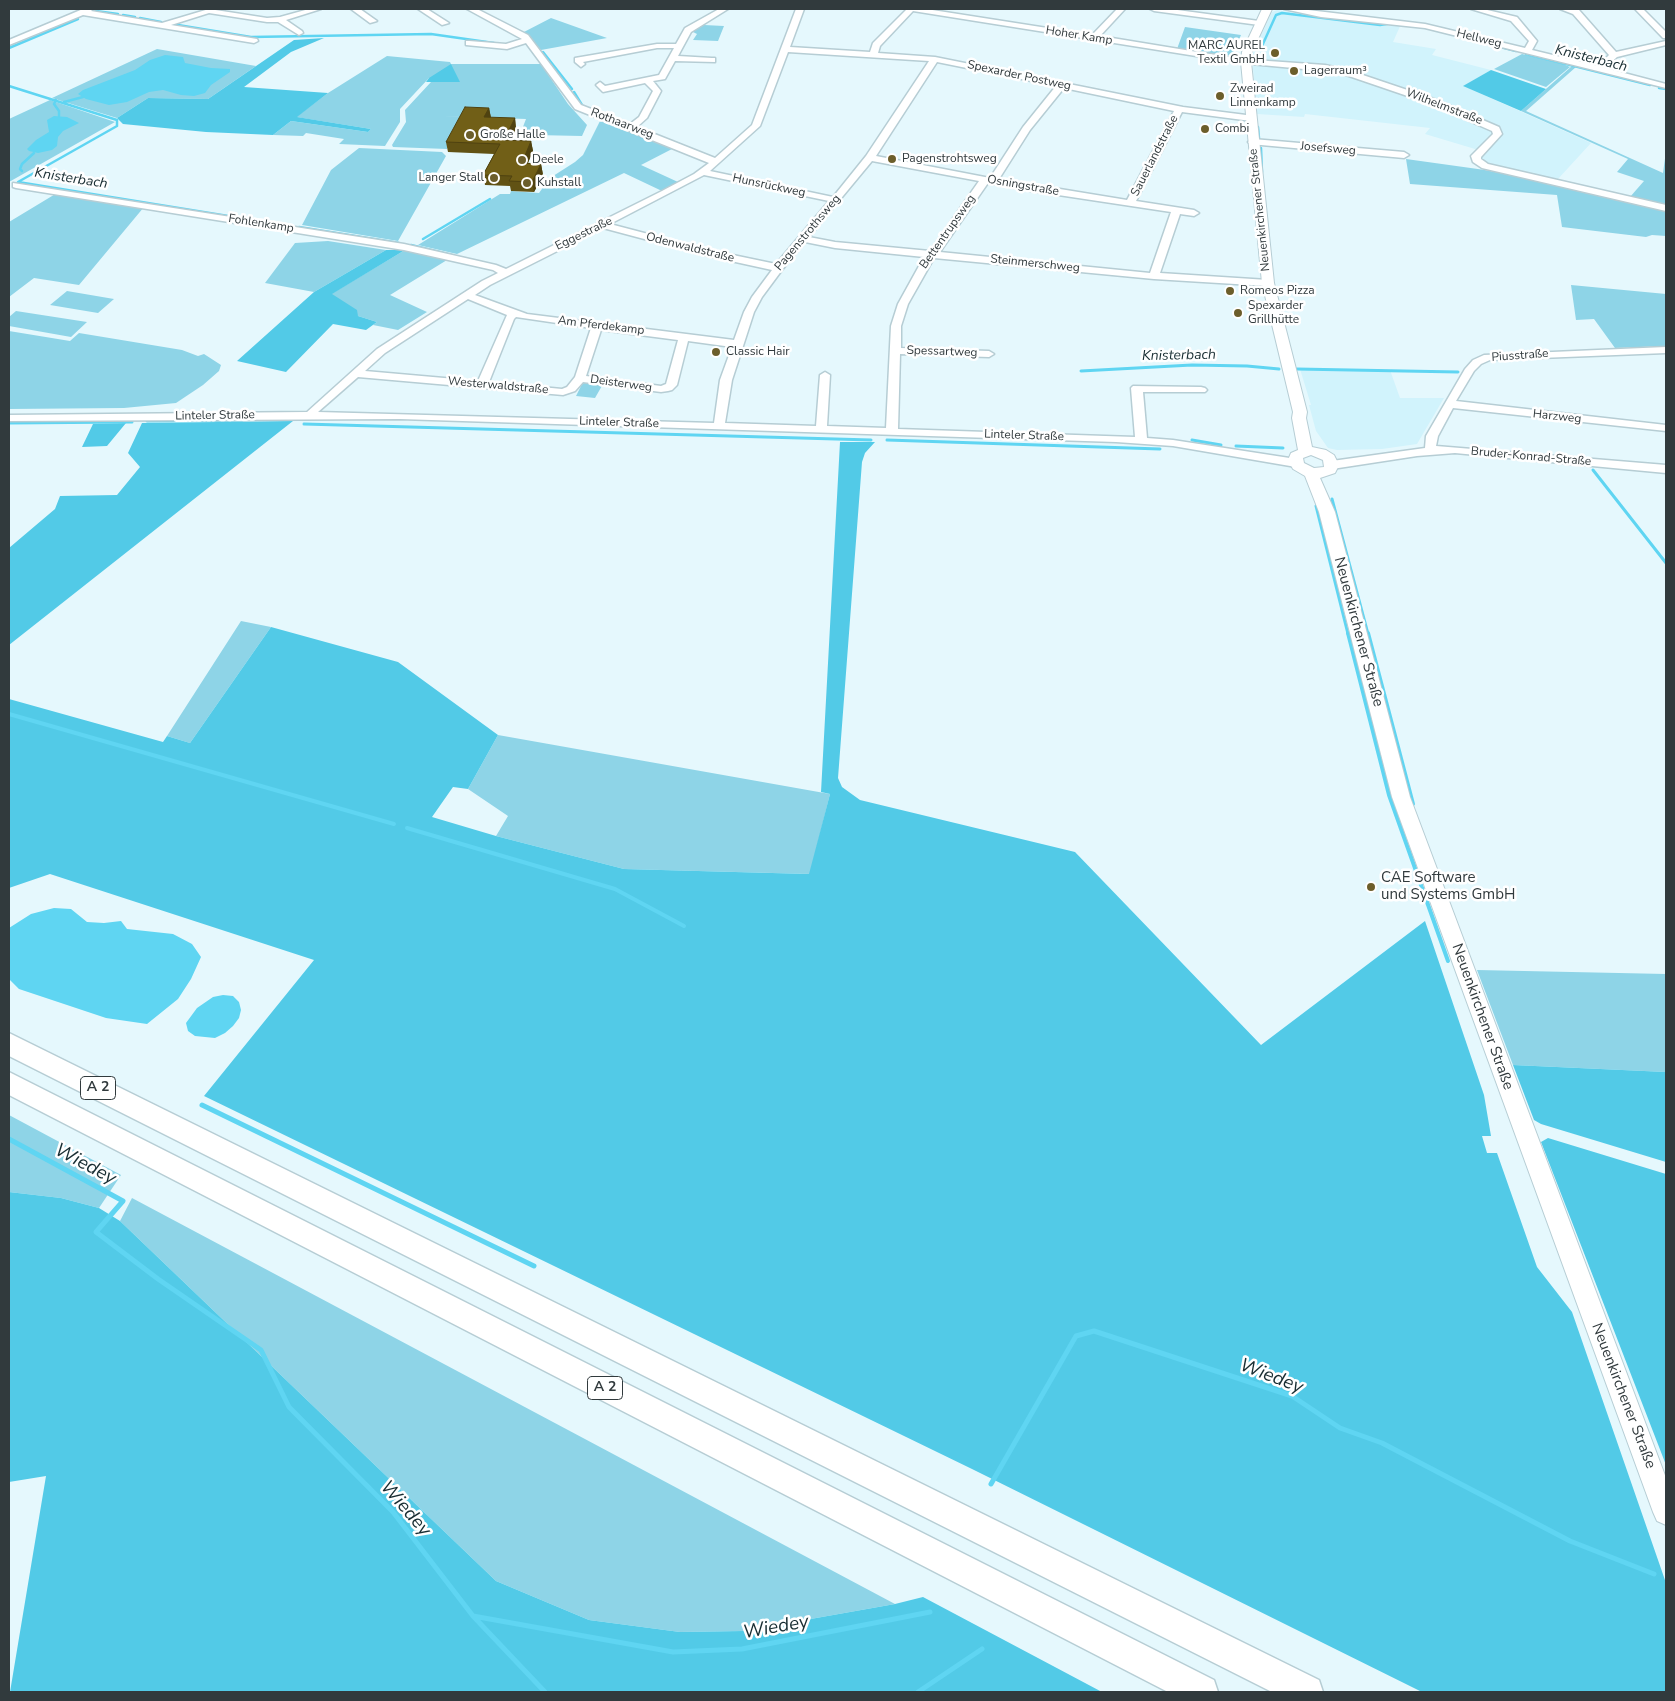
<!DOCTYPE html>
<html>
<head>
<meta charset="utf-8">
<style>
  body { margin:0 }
  #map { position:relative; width:1675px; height:1701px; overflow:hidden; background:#e5f8fd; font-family:"Nunito Sans",sans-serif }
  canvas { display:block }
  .frame { position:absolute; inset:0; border:10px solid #313a3d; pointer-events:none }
</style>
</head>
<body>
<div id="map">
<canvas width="1675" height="1701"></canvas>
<div class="frame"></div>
</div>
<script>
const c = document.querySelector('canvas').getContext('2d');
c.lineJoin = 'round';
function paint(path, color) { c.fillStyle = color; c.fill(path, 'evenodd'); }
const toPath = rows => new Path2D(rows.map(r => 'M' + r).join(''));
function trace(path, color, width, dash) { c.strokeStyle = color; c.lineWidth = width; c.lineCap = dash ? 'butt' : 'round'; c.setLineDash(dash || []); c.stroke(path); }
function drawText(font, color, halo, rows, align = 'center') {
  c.font = font + ' "Nunito Sans",sans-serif'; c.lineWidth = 5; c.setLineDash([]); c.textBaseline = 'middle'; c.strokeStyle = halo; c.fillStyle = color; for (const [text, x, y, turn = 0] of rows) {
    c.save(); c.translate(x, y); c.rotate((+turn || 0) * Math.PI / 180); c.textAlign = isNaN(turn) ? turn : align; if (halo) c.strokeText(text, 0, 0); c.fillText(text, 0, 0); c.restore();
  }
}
paint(toPath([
  [1277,10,1316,17,1401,24,1393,42,1436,49,1432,55,1491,70,1464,86,1591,143,1558,179,1488,164,1481,160,1480,157,1485,152,1425,134,1430,128,1305,114,1304,117,1257,114,1253,69,1253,53,1272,12],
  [1300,369,1390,370,1400,398,1444,398,1417,444,1382,449,1337,450,1328,448,1316,431,1309,405,1311,405]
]), '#d1f3fc');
paint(toPath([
  [551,18,607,38,541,50,534,42,522,33],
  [704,25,724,26,718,41,693,40,697,34,693,32,693,30],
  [1185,27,1241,35,1232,56,1177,49],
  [157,49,256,66,208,99,148,98,117,118,52,98],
  [1522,54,1563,64,1570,67,1546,87,1494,69],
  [387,56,450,62,451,64,541,64,568,104,587,125,582,136,535,135,536,132,521,132,526,119,441,116,465,117,447,149,393,147,392,145,406,122,405,110,431,82,460,82,429,78,400,109,400,122,385,146,339,144,344,139,306,133,303,136,273,135,291,121,368,132,371,129,296,117,328,93],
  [1572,66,1576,67,1526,111,1663,173,1666,151,1666,206,1630,197,1644,181,1617,172,1628,159,1521,111],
  [50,100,115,122,9,182,9,119],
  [605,120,672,149,641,165,678,182,662,191,624,173,457,254,418,245,500,194,510,194,511,191,539,193,550,178,575,162,583,155,600,121],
  [359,148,442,152,446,156,398,241,302,225,331,170],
  [1406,159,1485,170,1556,184,1666,211,1666,236,1652,235,1646,237,1562,227,1557,195,1410,184],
  [57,193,144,207,79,285,34,278,9,297,9,222],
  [328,241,386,250,314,292,265,283,295,243],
  [405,250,447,260,390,295,427,312,398,330,373,325,377,322,358,316,331,294],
  [1571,285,1666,294,1666,346,1615,348,1594,319,1576,320],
  [67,291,114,299,98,313,50,305],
  [16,311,87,322,71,337,9,326,9,317],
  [9,331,70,341,79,333,182,350,198,356,204,354,221,365,219,371,203,385,176,403,124,408,9,409],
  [586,382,603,384,595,398,576,396,582,384],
  [241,621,271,627,190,743,167,736],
  [498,735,830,794,810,874,624,869,496,836,508,816,468,789],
  [1477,970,1666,974,1666,1072,1513,1065],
  [9,1115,121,1175,99,1208,61,1198,9,1192],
  [132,1198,895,1604,743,1631,680,1632,589,1620,496,1581,120,1221]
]), '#8ed4e7');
paint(toPath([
  [324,38,291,52,244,87,328,93,297,117,371,129,368,132,291,121,273,135,206,132,123,124,117,118,148,98,208,99,294,40],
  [451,64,460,82,426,82,429,78],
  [1491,70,1546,89,1521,111,1463,86],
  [386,250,405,250,332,294,357,310,358,316,377,322,366,330,333,324,286,372,237,361,314,292],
  [293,421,9,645,9,548,55,509,60,496,117,495,140,467,128,453,142,423],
  [126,423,107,446,82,447,93,424],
  [840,442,875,442,865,453,862,462,838,778,842,787,860,800,1075,852,1261,1045,1425,921,1484,1095,1491,1136,1482,1136,1487,1153,1497,1153,1537,1267,1572,1312,1666,1583,1666,1692,1422,1692,972,1469,204,1096,314,960,50,874,9,888,9,699,163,742,167,736,190,743,271,627,398,662,498,735,468,789,453,787,432,817,496,836,624,869,809,874,830,794,821,792],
  [1513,1065,1666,1072,1666,1162,1541,1124,1534,1120],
  [1548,1138,1666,1174,1666,1465,1541,1142],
  [9,1192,61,1198,99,1208,120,1221,496,1581,589,1620,680,1632,743,1631,895,1604,923,1597,1102,1692,10,1692,46,1476,9,1482]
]), '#52cae7');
paint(toPath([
  [165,55,183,57,185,63,211,68,230,69,230,72,211,85,205,93,194,96,181,95,163,90,149,92,127,102,109,105,86,99,78,94,83,90,135,70,150,60],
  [54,116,67,117,79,123,63,131,58,137,57,146,52,150,38,153,29,151,27,149,36,140,49,132,47,120],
  [54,908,71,909,87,922,104,923,121,921,127,929,173,934,192,944,201,957,191,979,178,999,147,1024,106,1018,19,989,9,979,9,928,31,914],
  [223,995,233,996,239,1002,241,1010,239,1018,233,1026,225,1033,215,1038,195,1036,188,1031,186,1023,197,1008,213,997]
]), '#5fd5f2');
trace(toPath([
  [96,11,118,14],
  [123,15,135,17],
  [140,18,161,22],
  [172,24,251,37,431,34,494,43],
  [1451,34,1516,51],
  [1262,46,1276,15,1282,13,1380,25,1393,23],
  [9,48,78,19],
  [543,52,572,89],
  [1526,54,1650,85],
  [9,86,117,120,117,126,18,182,290,226],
  [1659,88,1666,89],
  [574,92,582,105],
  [56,100,54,104,59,111,59,116],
  [64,102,83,97],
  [1258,127,1259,138],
  [1261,148,1262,172],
  [22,171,20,169,22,164,34,153],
  [299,227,399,243],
  [423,239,490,199],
  [411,245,452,255]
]), '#5fd5f2', 2.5);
trace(toPath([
  [1297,369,1458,372],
  [1081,371,1192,365,1247,366,1279,369],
  [147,421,242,420],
  [9,423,132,422],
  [304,424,871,440],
  [887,440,1160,449],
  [1192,440,1221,445],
  [1236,446,1283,448],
  [1593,470,1666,563],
  [1332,499,1368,634],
  [1316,506,1348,634]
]), '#5fd5f2', 3);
trace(toPath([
  [1348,633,1389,795,1448,961],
  [1368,633,1413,804],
  [9,714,394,824],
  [407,828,615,889,684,926]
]), '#5fd5f2', 4);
trace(toPath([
  [202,1105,534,1266],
  [9,1139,123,1201,96,1232,158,1279,261,1350,289,1407,393,1512,473,1616,673,1652,742,1649,930,1612],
  [991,1484,1076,1336,1094,1331,1292,1396,1340,1428,1382,1443,1570,1541,1654,1574],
  [473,1616,545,1692],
  [918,1692,982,1649]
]), '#5fd5f2', 5);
const minor = toPath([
  [83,9,93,9,91,11,162,23,209,9,267,18,280,17,309,9,321,9,286,20,302,31,303,33,299,35,278,22,267,22,209,13,171,25,257,39,258,41,254,43,83,15,9,45,9,40,83,9],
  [351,9,360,9,377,21,370,23,351,9],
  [418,9,427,9,449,23,442,25,418,9],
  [467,9,477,9,528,35,581,105,630,124,639,117,653,91,645,83,603,92,596,85,600,82,605,86,659,75,674,48,657,48,583,62,585,64,581,67,575,62,575,58,657,44,676,44,685,28,719,9,728,9,691,32,678,56,712,58,715,58,715,62,675,61,665,79,653,81,661,91,647,118,637,127,715,158,752,125,796,9,804,9,790,47,870,52,873,43,907,9,926,9,1092,35,1117,9,1125,9,1100,36,1240,59,1325,65,1348,70,1434,99,1499,127,1502,134,1481,157,1481,159,1488,164,1666,205,1666,211,1482,168,1473,162,1471,156,1493,134,1492,131,1428,103,1343,74,1325,71,1240,63,913,11,880,46,878,53,935,57,1183,107,1254,116,1255,118,1251,121,1182,112,1136,201,1194,210,1199,213,1194,216,1180,214,1160,273,1268,280,1273,283,1268,286,1154,279,934,258,908,304,901,326,901,348,989,351,994,354,989,357,900,354,898,429,1135,437,1131,388,1133,386,1201,387,1205,388,1207,390,1205,392,1143,392,1147,438,1173,440,1296,459,1300,460,1302,463,1300,466,1296,467,1173,446,1116,442,400,419,9,421,9,415,307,412,377,349,482,281,498,273,493,270,404,250,16,188,13,187,13,183,404,244,496,265,506,269,662,191,694,174,709,163,575,109,526,43,507,49,466,45,466,41,469,41,506,44,522,39,467,9],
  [788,52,929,61,866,156,833,197,710,171,760,126,788,52],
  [937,62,1056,86,1023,127,990,178,876,156,937,62],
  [1064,88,1174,111,1127,200,999,179,1030,130,1064,88],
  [872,161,979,181,930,251,835,242,809,237,872,161],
  [704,175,829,201,776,264,709,250,610,224,704,175],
  [988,183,1025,190,1171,212,1150,273,940,252,988,183],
  [603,228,708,256,772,270,752,297,744,312,734,340,527,314,475,295,490,285,603,228],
  [805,242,835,248,924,257,898,304,891,326,886,428,827,426,830,375,825,372,820,375,816,426,725,423,732,380,754,312,762,297,782,270,805,242],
  [468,299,507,315,478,381,365,371,385,353,468,299],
  [516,317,591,328,575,377,567,387,562,389,489,382,514,319,516,317],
  [601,330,678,340,666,384,661,386,586,376,601,330],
  [688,341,732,347,720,380,714,423,318,412,358,377,563,395,575,391,583,382,661,392,668,391,672,390,677,385,688,341],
  [1150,9,1170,9,1259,21,1263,23,1259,25,1154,11,1150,9],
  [1284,9,1300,9,1425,24,1525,48,1529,41,1511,21,1471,9,1483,9,1517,17,1537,41,1532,50,1598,66,1609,55,1573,14,1560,9,1572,9,1579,10,1616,52,1666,41,1666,45,1617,57,1605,68,1666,84,1666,88,1425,28,1321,17,1284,9],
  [1635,9,1643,9,1666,32,1666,38,1663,38,1635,9],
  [1253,139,1404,152,1409,155,1404,158,1250,144,1248,142,1253,139],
  [1666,347,1666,353,1490,360,1481,364,1474,371,1456,401,1666,425,1666,431,1453,408,1438,436,1436,446,1666,465,1666,473,1455,453,1417,456,1332,469,1326,465,1332,461,1425,448,1426,436,1465,369,1473,360,1484,355,1666,347]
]);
const major = toPath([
  [1262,9,1272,9,1252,52,1251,62,1274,283,1307,412,1306,418,1312,447,1326,450,1334,455,1339,465,1335,473,1320,478,1335,512,1410,797,1666,1478,1666,1525,1657,1521,1653,1512,1392,797,1319,512,1305,476,1293,469,1288,460,1291,453,1298,450,1292,418,1293,412,1262,283,1241,62,1242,52,1262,9],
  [1311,455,1323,460,1324,467,1314,468,1304,463,1303,458,1311,455]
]);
const highway = toPath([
  [9,1033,1319,1680,1323,1692,1272,1692,9,1056,9,1033],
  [9,1072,1214,1680,1218,1692,1168,1692,9,1095,9,1072]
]);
trace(minor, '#b6cdd4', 3);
trace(major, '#b6cdd4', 2);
trace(highway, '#b6cdd4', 3);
paint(minor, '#fff');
paint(major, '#fff');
paint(highway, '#fff');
paint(toPath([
  [489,108,491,118,515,118,516,129,511,140,531,141,533,151,528,163,541,164,543,175,534,192,511,191,510,186,485,185,483,175,494,154,448,152,446,142]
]), '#615214');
paint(toPath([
  [489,108,491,118,484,117],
  [515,118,516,129,506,150,504,140],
  [531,141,533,151,523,174,522,163],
  [541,164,543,175,534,192,532,182]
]), '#4f4210');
const building = toPath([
  [465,107,489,108,484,117,515,118,504,140,531,141,522,163,541,164,532,182,509,181,512,176,483,175,500,144,446,142,465,107]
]);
paint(building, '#715f17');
trace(building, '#4f4210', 1);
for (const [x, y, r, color] of [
  [1275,53,5,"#6c5e2b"],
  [1294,71,5,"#6c5e2b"],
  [1220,96,5,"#6c5e2b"],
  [1205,129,5,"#6c5e2b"],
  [470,135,5,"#6c5e2b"],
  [892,159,5,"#6c5e2b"],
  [522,160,5,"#6c5e2b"],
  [494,178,5,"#6c5e2b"],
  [527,183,5,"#6c5e2b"],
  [1230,291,5,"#6c5e2b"],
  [1238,313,5,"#6c5e2b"],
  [716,352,5,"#6c5e2b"],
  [1371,887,5,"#6c5e2b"]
]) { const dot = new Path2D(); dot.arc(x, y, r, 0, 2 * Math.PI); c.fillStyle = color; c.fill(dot); trace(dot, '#fff', 2); }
drawText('12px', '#313a3d', '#fff', [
  ["Hoher Kamp",1079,36,9],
  ["Hellweg",1479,39,14],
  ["Spexarder Postweg",1019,76,12],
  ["Wilhelmstraße",1444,107,21],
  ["Rothaarweg",622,124,21],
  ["Josefsweg",1328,149,5],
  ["Sauerlandstraße",1155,156,-63],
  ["Hunsrückweg",769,186,12],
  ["Osningstraße",1023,186,10],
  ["Neuenkirchener Straße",1260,210,-96],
  ["Fohlenkamp",261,224,9],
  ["Bettentrupsweg",948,232,-55],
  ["Pagenstrothsweg",808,233,-50],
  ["Eggestraße",584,234,-26],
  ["Odenwaldstraße",690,248,14],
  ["Steinmerschweg",1035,264,6],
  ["Am Pferdekamp",601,326,7],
  ["Spessartweg",942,352,2],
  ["Piusstraße",1520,356,-4],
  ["Deisterweg",621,384,8],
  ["Westerwaldstraße",498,386,5],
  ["Linteler Straße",215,416,-1],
  ["Harzweg",1557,417,6],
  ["Linteler Straße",619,423,2],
  ["Linteler Straße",1024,436,2],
  ["Bruder-Konrad-Straße",1531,457,5]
]);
drawText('12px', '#313a3d', '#fff', [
  ["MARC AUREL",1265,46,"right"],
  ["Textil GmbH",1265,60,"right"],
  ["Lagerraum³",1304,71],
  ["Zweirad",1230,89],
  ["Linnenkamp",1230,103],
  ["Combi",1215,129],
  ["Große Halle",480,135],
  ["Pagenstrohtsweg",902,159],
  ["Deele",532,160],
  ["Langer Stall",484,178,"right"],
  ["Kuhstall",537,183],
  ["Romeos Pizza",1240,291],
  ["Spexarder",1248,306],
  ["Grillhütte",1248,320],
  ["Classic Hair",726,352]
], 'left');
drawText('italic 14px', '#182d32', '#fff', [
  ["Knisterbach",1591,59,14],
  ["Knisterbach",71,179,9],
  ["Knisterbach",1179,356,-1]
]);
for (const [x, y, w] of [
  [98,1088,35],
  [605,1388,35]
]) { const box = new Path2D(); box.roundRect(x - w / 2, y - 11.5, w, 23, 4); c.fillStyle = '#fff'; c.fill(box); trace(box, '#313a3d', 1); }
drawText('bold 14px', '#313a3d', null, [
  ["A 2",98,1088],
  ["A 2",605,1388]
]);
drawText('15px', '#313a3d', '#fff', [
  ["Neuenkirchener Straße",1358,632,75],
  ["Neuenkirchener Straße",1482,1017,70],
  ["Neuenkirchener Straße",1623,1396,69]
]);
drawText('15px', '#313a3d', '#fff', [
  ["CAE Software",1381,878],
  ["und Systems GmbH",1381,895]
], 'left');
drawText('italic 19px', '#182d32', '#fff', [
  ["Wiedey",85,1165,28],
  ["Wiedey",1271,1377,21],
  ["Wiedey",405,1509,49],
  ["Wiedey",776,1628,-10]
]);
</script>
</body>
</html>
